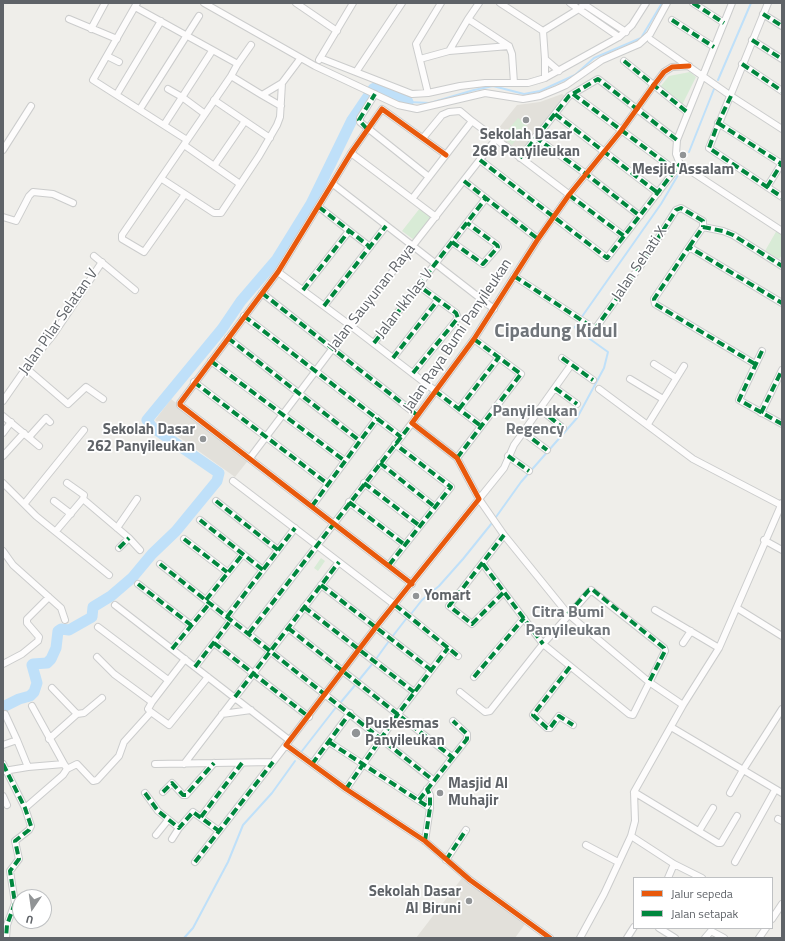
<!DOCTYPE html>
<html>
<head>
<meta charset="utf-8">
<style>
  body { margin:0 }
  #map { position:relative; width:785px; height:941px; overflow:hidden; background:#efeeea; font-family:"Titillium Web",sans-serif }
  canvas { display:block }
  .frame { position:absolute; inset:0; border:4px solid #5f6368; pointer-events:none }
  .legend { position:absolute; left:633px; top:877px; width:140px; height:52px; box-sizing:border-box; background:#fff; border:1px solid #bfc1c3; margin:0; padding:5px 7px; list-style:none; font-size:12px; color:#5f6368 }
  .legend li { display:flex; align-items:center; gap:8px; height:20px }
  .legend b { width:20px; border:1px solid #bfc1c3 }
  .north { position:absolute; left:12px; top:889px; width:40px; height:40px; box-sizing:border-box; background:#fff; border:1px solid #bfc1c3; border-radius:50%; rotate:193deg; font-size:11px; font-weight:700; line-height:16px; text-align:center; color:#5f6368 }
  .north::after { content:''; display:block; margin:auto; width:14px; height:18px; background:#919496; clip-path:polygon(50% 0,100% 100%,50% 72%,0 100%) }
</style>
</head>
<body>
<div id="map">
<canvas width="785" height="941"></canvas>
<div class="frame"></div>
<ul class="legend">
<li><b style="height:5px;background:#e8590c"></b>Jalur sepeda</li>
<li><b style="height:5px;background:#00873e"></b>Jalan setapak</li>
</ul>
<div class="north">U</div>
</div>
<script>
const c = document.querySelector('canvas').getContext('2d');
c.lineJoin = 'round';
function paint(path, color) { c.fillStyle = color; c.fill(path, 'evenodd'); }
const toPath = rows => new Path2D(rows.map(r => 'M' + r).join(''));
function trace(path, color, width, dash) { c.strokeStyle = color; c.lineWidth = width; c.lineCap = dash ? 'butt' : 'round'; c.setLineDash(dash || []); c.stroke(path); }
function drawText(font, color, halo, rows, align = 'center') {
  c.font = font + ' "Titillium Web",sans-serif'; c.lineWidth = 3.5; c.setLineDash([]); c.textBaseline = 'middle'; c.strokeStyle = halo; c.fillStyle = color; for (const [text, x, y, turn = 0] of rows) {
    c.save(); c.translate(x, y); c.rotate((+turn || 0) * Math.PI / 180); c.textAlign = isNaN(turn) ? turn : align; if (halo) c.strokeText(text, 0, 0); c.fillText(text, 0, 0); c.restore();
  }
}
paint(toPath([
  [562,94,565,96,520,154,494,134,517,105,540,102],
  [171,399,250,458,235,477,155,420],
  [462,878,525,924,515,938,416,938]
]), '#e2e0da');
paint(toPath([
  [690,72,696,77,682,105,660,87,669,76],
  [518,118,527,125,512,145,502,137],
  [420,208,432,217,414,240,402,231],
  [777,230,782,233,782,255,779,259,765,251],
  [321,558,325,561,318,571,314,568]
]), '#d8ebd6');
trace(toPath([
  [718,80,751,3],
  [408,102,430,103,474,90,493,86,524,94,540,91,575,75,594,58,641,38,662,3],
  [689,152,714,89],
  [581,318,661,204,681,170],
  [496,517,521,482,577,418,604,368,608,352,576,329,575,327,579,321],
  [411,614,422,600,439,586,463,559,492,523],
  [392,637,406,619],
  [376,659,389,641],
  [359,680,373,663],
  [341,702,356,684],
  [302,751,337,706],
  [184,938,193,928,228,862,243,825,272,793,295,761]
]), '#bfe0f9', 2);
trace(toPath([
  [3,707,19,699,30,696,34,692,37,683,32,665,33,664,47,663,51,659,56,648,58,631,61,629,69,630,92,617,93,607,111,596,132,578,152,554,176,531,217,481,219,473,152,427,147,420,222,329,241,301,277,259,311,204,352,120,373,89,377,87,408,102]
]), '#bfe0f9', 11);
const minor = toPath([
  [137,3,93,80,187,140],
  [204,3,315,66,398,105,417,109,485,93,523,99,540,96,557,89,566,85,602,60,639,44,650,34,667,3],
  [296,3,337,31],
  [441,3,416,44,428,93,460,86,485,83,528,83,545,78,619,37,632,25,646,3],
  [500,3,543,31,545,59,559,71],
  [570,3,619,37],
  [582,3,626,32],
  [693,3,724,23],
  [768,3,709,148,782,197],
  [135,7,236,63,237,65,231,76],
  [763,14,782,26],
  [69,19,117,39],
  [468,19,479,3],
  [672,20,714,47],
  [91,29,105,3],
  [543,31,582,7],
  [651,40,731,96,782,129],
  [752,40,782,59],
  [449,51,509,46],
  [107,56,119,62],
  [320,58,412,94,428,93],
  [420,59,449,51,468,19,509,46,512,54,514,83],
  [545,59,545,78],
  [319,60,353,3],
  [624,61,687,112],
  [742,64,782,91],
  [237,65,251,45],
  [356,72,402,3],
  [282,83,280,117,277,125,259,156,221,213,214,213,185,194,144,252,122,239,122,235,231,76,262,95,282,83,300,59],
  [168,89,182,97,205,114],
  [117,94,161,21],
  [375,94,360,118,360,122,429,177],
  [573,94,676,171],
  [262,95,281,106],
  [214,100,270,138],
  [140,109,199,16],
  [555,114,658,193],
  [718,123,782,164],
  [164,125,212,51],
  [535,137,586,174,640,216],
  [423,138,442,115,449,112,460,111,472,121],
  [184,145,240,184],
  [3,150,31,106],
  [351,153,436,217],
  [520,158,569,96,598,79,677,140],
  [480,160,607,258,680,164],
  [680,164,676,154,677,140,732,3],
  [680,164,782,231],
  [214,166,245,121],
  [162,179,185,194],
  [464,181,538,239],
  [333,184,494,309],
  [767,187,782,163],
  [412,199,472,121,624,236],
  [319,207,370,247],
  [3,217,16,221,29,196,33,192,53,194,73,203],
  [703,227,723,231,733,235,782,266],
  [452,242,483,264,498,247,497,245,467,223],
  [689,247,703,227],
  [94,256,135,290],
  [278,272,351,326,481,426],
  [514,276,595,329,641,265,676,210,681,208,703,221,703,227],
  [303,290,349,231],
  [262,293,417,415],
  [324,306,386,226],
  [244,316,401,437],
  [228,338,360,441],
  [374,343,486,198],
  [762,351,739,400,782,424],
  [393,358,438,300],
  [562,358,593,380],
  [211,361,345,461],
  [654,364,676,378],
  [755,364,655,304,654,299,689,247,782,303],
  [571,365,514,445,504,468,479,499,504,535,568,614,649,682,683,705],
  [26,368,68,404,86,387,103,399],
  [413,373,458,318,456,313,419,286],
  [630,379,663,399],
  [194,382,328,484],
  [555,388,577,404],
  [599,389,693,459,781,505],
  [3,401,26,368,53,335,102,262],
  [459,409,499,357],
  [540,409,563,428],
  [761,413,782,370],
  [3,416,39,446],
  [648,424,684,366],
  [523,432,547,450],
  [3,433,11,422],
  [29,437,46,418,50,422],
  [3,456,24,433],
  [508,456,529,471],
  [250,458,333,348,496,139],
  [457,458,521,374,474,339],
  [380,463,435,507],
  [233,481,395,605,458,656],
  [3,483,36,516,109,575],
  [67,483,84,495,83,499,129,538,140,550],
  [364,483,420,526],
  [54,501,71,514],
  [216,501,278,550],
  [349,502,405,545],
  [25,503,84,430],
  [312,506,377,418],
  [200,520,263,570],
  [117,528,137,499],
  [56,531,83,499],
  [184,539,227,572],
  [764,540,782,550],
  [119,548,129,538],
  [3,551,13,565,61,608,65,620],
  [160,564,433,780],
  [389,565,451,487,395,444],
  [138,584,191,625],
  [412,584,180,405,180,403,278,272,351,153,382,109,446,155],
  [321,585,431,670],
  [503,593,472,624,449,606,504,535],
  [206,600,243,554],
  [115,605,289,740],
  [304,607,414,692],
  [737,608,782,636],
  [655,610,719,648],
  [227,617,295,528],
  [98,627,168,680],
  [288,628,452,757],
  [249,633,412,423],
  [214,643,309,717],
  [683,643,691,631],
  [172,649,210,603],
  [97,657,114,674,152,702],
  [3,664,22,654,38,641,39,637,27,623,27,619,49,597],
  [195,667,231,620],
  [570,667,533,715,547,728,550,728,559,716,573,725],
  [474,677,524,618],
  [52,688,77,714],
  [460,692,485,712,490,711,543,644,591,590,664,648,665,651,633,715,629,714,543,644,483,564],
  [32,706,64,764],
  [151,712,169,725,208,677],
  [151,712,148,709,152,702,185,659],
  [5,714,17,740],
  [222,714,251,710],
  [671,727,782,793],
  [49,739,77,714,84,713,102,698],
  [329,742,430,808],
  [3,745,17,740,28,767],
  [3,764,25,808,31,826,29,830,15,841,19,859,10,871,15,903,7,925,6,938],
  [155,764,273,762,286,745],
  [184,764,339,562],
  [312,764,350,713],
  [67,769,77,764,93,781,97,780,119,756,124,742,151,712],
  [4,771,28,767,64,764,66,767],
  [346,789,398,714,448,648],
  [163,792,172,783,183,795,186,795,214,763],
  [634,792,718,843,721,843,737,816],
  [145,793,158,811,179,828,193,812,219,831],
  [730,793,743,770,782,709],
  [3,796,7,805],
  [419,800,467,739,467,734,453,721],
  [25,808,63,775,67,769],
  [201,817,242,763],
  [778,819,782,821],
  [699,831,713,808],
  [156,835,168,820],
  [631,836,674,864,702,878],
  [172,839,179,828],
  [425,841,430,808,430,795,427,789],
  [586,845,618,862],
  [446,860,466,830],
  [195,862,273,762],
  [735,862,775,790],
  [668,878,674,864],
  [772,919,782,904],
  [659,928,675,938],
  [550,938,470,880,425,841,346,789,286,745,376,627,479,499,457,458,412,423,474,339,538,239,569,195,621,131,654,85,664,72,672,67,689,66],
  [580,938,604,894,631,836,635,821,634,792,683,705,719,648,782,503],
  [627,938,634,927],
  [705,938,711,931,724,938],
  [759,938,766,928]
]);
trace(minor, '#cbcccc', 8);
trace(minor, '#fdfcfc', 6);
trace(toPath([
  [693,3,724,23],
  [763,14,782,26],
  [672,20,714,47],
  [752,40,782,59],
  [624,61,687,112],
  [742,64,782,91],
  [573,94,676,171],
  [731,96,718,123,709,148,782,197],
  [555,114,658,193],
  [718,123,782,164],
  [367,129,359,120,375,94],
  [535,137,586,174,640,216],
  [520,158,569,96,598,79,677,140],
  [480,160,607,258,680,164],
  [464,181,538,239],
  [767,187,782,163],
  [569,195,624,236],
  [319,207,370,247],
  [703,227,723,231,733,235,782,266],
  [452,242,483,264,498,247,497,245,467,223],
  [689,247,703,227],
  [514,276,595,329,641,265,676,210,681,208,703,221,703,227],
  [303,290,349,231],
  [262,293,417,415],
  [324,306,386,226],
  [244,316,401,437],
  [228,338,360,441],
  [374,343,486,198],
  [762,351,739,400,782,424],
  [393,358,438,300],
  [562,358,593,380],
  [211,361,345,461],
  [755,364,655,304,654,299,689,247,782,303],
  [413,373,458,318,456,313,419,286],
  [194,382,328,484],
  [555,388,577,404],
  [435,391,481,426],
  [459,409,499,357],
  [540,409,563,428],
  [761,413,782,370],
  [523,432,547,450],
  [508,456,529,471],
  [457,458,521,374,474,339],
  [380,463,435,507],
  [364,483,420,526],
  [216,501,278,550],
  [349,502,405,545],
  [312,506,377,418],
  [200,520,263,570],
  [184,539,227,572],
  [119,548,129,538],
  [160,564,433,780],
  [483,564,543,644],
  [389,565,451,487,395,444],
  [138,584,191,625],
  [321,585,431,670],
  [503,593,472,624,449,606,504,535],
  [206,600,243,554],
  [395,605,458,656],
  [304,607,414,692],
  [568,614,589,590,593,590,664,648,665,651,649,682],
  [227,617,295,528],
  [288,628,452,757],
  [249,633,412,423],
  [214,643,309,717],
  [172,649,210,603],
  [195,667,231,620],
  [570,667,533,715,547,728,550,728,559,716,573,725],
  [474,677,524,618],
  [235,697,339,562],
  [329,742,430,808],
  [3,764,25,808,31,826,29,830,15,841,19,859,10,871,15,903,7,925,6,938],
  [312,764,350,713],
  [346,789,398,714,448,648],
  [163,792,172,783,183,795,186,795,214,763],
  [145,793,158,811,179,828,193,812,219,831],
  [419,800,467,739,467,734,453,721],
  [201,817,242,763],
  [425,841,430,808,430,795,427,789],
  [446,860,466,830],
  [195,862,273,762]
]), '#00873e', 4, [8, 4]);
trace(toPath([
  [412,584,180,405,180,403,278,272,351,153,382,109,446,155],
  [550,938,470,880,425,841,346,789,286,745,376,627,479,499,457,458,412,423,474,339,538,239,569,195,621,131,654,85,664,72,672,67,689,66]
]), '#e8590c', 5);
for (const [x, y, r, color] of [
  [526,120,4,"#919496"],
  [683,155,4,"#919496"],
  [203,439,4,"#919496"],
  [416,596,4,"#919496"],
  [356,733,5,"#919496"],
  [440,793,4,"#919496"],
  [469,901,4,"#919496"]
]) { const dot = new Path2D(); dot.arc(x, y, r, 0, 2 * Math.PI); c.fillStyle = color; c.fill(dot); trace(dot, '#fff', 1.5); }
drawText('bold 15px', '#5f6368', '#fff', [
  ["Sekolah Dasar",526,135,"center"],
  ["268 Panyileukan",526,152,"center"],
  ["Mesjid Assalam",683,170,"center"],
  ["Sekolah Dasar",195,430,"right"],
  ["262 Panyileukan",195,447,"right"],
  ["Yomart",424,596],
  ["Puskesmas",365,724],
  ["Panyileukan",365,741],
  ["Masjid Al",448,784],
  ["Muhajir",448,801],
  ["Sekolah Dasar",461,892,"right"],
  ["Al Biruni",461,909,"right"]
], 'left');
drawText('15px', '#5f6368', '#fff', [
  ["Jalan Sehati X",640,264,-56],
  ["Jalan Sauyunan Raya",372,298,-52],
  ["Jalan Ikhlas V",405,304,-52],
  ["Jalan Pilar Selatan V",59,322,-55],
  ["Jalan Raya Bumi Panyileukan",458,336,-56]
]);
drawText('bold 16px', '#70757a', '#fff', [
  ["Panyileukan",535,412],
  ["Regency",535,430],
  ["Citra Bumi",568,613],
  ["Panyileukan",568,631]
]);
drawText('bold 19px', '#70757a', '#fff', [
  ["Cipadung Kidul",556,332]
]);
</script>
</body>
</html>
